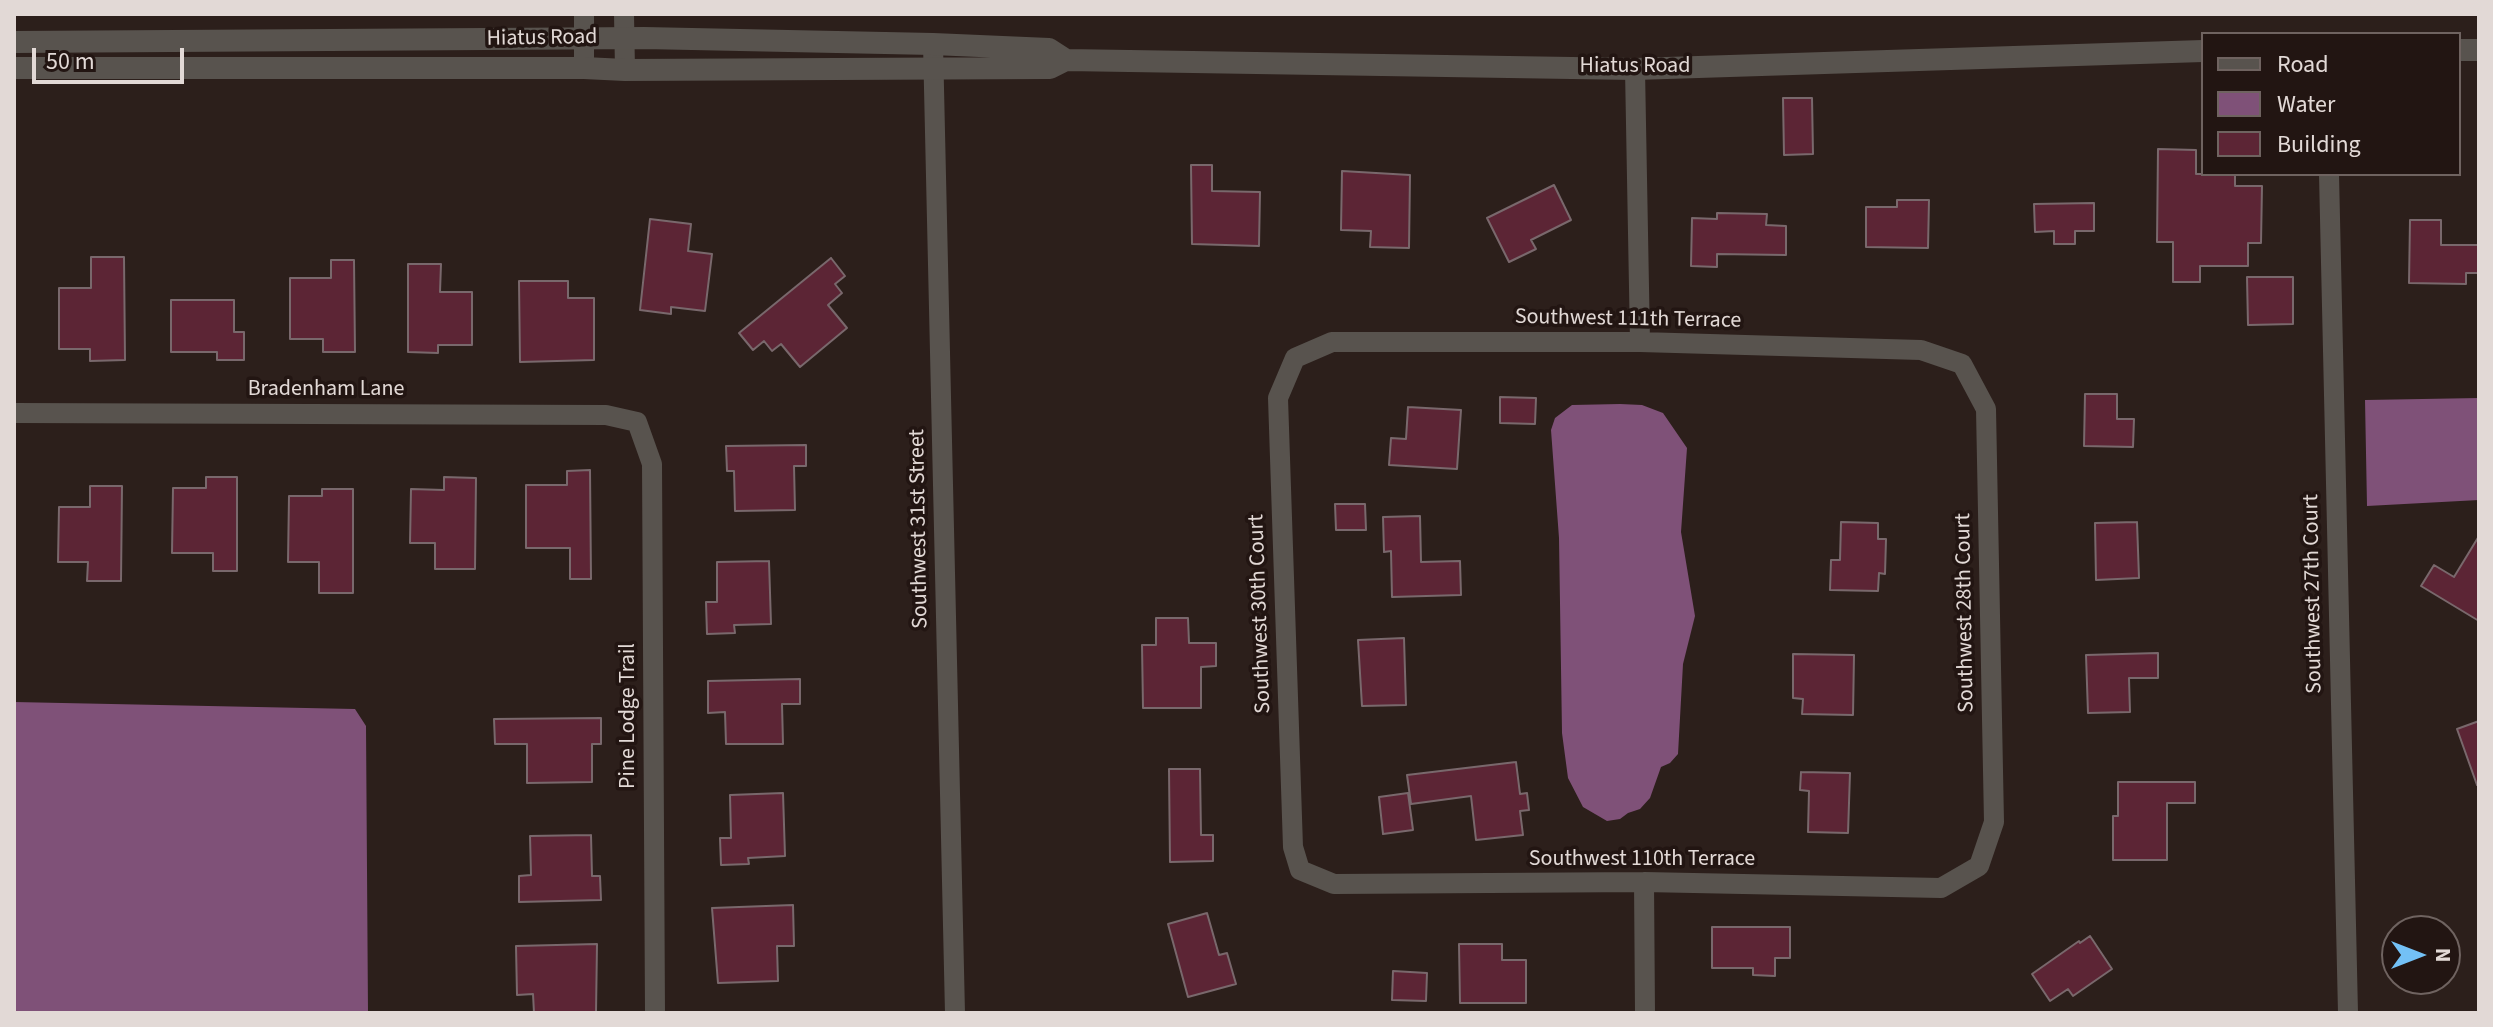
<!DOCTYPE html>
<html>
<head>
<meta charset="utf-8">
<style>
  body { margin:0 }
  #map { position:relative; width:2493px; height:1027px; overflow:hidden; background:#2c1f1b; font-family:"Source Sans 3",sans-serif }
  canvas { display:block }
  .frame { position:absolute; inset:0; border:16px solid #e2d9d6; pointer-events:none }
  .legend { position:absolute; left:2201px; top:32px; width:260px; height:144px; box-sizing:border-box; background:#221512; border:2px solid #6f6360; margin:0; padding:10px 14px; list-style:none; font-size:24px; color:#e2d9d6 }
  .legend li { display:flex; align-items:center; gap:16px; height:40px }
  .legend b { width:40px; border:2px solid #6f6360 }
  .north { position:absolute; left:2381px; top:915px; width:80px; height:80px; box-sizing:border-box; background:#221512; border:2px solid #6f6360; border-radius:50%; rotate:90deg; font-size:22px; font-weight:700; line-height:32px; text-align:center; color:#e2d9d6 }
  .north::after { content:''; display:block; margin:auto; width:28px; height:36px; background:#73c1f6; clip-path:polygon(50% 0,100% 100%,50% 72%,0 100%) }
  .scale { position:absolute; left:32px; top:48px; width:152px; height:36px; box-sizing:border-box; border:4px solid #e2d9d6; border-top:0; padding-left:10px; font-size:24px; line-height:28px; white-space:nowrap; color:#e2d9d6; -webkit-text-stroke:6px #221512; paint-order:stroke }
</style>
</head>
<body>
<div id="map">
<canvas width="2493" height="1027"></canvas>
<div class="frame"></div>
<ul class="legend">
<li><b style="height:10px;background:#58534e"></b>Road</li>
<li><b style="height:22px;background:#7f5178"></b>Water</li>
<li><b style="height:22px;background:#5c2535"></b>Building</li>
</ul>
<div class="north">N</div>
<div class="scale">50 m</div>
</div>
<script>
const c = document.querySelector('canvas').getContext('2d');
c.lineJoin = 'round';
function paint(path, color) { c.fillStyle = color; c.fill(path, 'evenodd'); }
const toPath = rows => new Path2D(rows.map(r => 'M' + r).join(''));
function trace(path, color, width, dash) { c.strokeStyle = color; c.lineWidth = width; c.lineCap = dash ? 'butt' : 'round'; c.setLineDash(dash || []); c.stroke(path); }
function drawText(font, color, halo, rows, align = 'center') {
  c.font = font + ' "Source Sans 3",sans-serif'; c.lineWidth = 7; c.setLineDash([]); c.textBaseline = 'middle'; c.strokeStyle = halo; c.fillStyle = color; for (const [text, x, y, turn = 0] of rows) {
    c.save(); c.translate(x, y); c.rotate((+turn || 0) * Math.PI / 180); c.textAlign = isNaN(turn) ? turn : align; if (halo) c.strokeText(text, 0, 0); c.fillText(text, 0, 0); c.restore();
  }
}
paint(toPath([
  [2479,398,2479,500,2367,506,2365,400],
  [1620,404,1642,405,1663,413,1687,448,1681,532,1695,616,1683,664,1678,754,1670,763,1661,767,1650,798,1640,809,1628,813,1620,819,1607,821,1583,807,1568,778,1562,733,1559,538,1551,430,1555,418,1572,405],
  [14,702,355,709,366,726,368,1013,14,1013]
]), '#7f5178');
const building = toPath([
  [1783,98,1812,98,1813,154,1784,155,1783,98],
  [2158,149,2196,150,2196,174,2235,174,2235,186,2262,186,2261,243,2248,243,2248,266,2200,266,2200,282,2173,282,2173,242,2157,242,2158,149],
  [1191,165,1212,165,1212,191,1260,192,1259,246,1192,244,1191,165],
  [1342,171,1410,175,1409,248,1370,247,1371,231,1341,230,1342,171],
  [1554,185,1571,220,1531,240,1536,249,1509,262,1487,218,1554,185],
  [1897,200,1929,200,1928,248,1866,247,1866,207,1897,207,1897,200],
  [2094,203,2094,231,2075,231,2075,244,2054,244,2054,231,2035,232,2034,204,2094,203],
  [1717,213,1767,214,1766,225,1786,226,1786,255,1717,254,1717,267,1691,266,1692,218,1717,219,1717,213],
  [650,219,691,224,688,251,712,254,705,311,671,307,671,314,640,310,650,219],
  [2410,220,2441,220,2441,245,2479,245,2478,273,2466,273,2466,284,2409,283,2410,220],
  [91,257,124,257,125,360,90,361,90,349,59,349,59,288,91,288,91,257],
  [831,258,845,276,835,284,842,293,828,305,847,328,800,367,781,344,772,351,764,341,753,350,739,333,831,258],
  [331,260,354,260,355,352,323,352,323,339,290,339,290,278,331,278,331,260],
  [408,264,441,264,440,292,472,292,472,345,438,345,438,353,408,352,408,264],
  [2247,277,2293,277,2293,324,2248,325,2247,277],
  [519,281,568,281,568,298,594,298,594,360,520,362,519,281],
  [171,300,234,300,234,332,244,332,244,360,217,360,217,352,171,352,171,300],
  [2085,394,2117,394,2117,419,2134,419,2133,447,2084,446,2085,394],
  [1500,397,1536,398,1535,424,1500,423,1500,397],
  [1408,407,1461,410,1457,469,1389,465,1391,438,1406,439,1408,407],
  [806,445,806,466,794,466,795,510,735,511,734,471,727,471,726,446,806,445],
  [590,470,591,579,570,579,570,548,526,548,526,485,567,485,567,471,590,470],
  [206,477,237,477,237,571,213,571,213,553,172,553,173,488,206,488,206,477],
  [444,477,476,478,475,569,435,569,435,543,410,543,411,489,444,490,444,477],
  [90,486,122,486,121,581,87,581,88,562,58,562,59,507,90,507,90,486],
  [322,489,353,489,353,593,319,593,319,562,288,562,289,496,322,496,322,489],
  [1335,504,1365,504,1366,530,1336,530,1335,504],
  [1420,516,1421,562,1460,561,1461,595,1392,597,1391,551,1384,552,1383,517,1420,516],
  [1841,522,1878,523,1878,539,1886,539,1885,574,1879,573,1878,591,1830,590,1831,560,1840,560,1841,522],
  [2137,522,2139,578,2096,580,2095,523,2137,522],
  [2479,536,2479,621,2421,586,2434,565,2454,577,2479,536],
  [769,561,771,624,734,625,735,633,707,634,706,602,717,602,717,562,769,561],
  [1156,618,1188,618,1189,643,1216,643,1216,666,1201,667,1201,708,1143,708,1142,645,1156,645,1156,618],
  [1404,638,1406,705,1362,706,1358,640,1404,638],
  [2158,653,2158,678,2129,678,2130,712,2088,713,2086,655,2158,653],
  [1793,654,1854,655,1853,715,1802,714,1803,699,1793,698,1793,654],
  [800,679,800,704,782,704,783,744,726,744,725,712,708,713,708,681,800,679],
  [601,718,601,744,592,744,592,782,527,783,527,744,495,744,494,719,601,718],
  [2479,721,2479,784,2477,785,2457,729,2479,721],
  [1516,762,1520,794,1527,793,1529,810,1520,811,1523,835,1476,840,1471,796,1411,804,1407,775,1516,762],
  [1169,769,1200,769,1201,835,1213,835,1213,861,1170,862,1169,769],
  [1801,772,1850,773,1848,833,1808,832,1809,791,1800,790,1801,772],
  [2118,782,2195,782,2195,803,2167,803,2167,860,2113,860,2113,816,2118,816,2118,782],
  [783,793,785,856,748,858,749,864,721,865,720,838,731,838,730,795,783,793],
  [1408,793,1413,830,1383,834,1379,797,1408,793],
  [591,835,592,876,600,876,601,900,519,902,519,876,531,875,530,836,591,835],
  [793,905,794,946,777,946,778,981,718,983,712,908,793,905],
  [1207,913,1219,955,1227,953,1236,984,1188,997,1168,924,1207,913],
  [1712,927,1790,927,1790,958,1775,958,1775,976,1753,975,1753,968,1712,968,1712,927],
  [2090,936,2112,969,2073,996,2068,989,2050,1001,2032,974,2079,941,2080,943,2090,936],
  [597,944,596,1013,534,1013,533,994,517,995,516,946,597,944],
  [1459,944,1502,944,1502,960,1526,960,1526,1003,1460,1003,1459,944],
  [1393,971,1427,973,1426,1001,1392,1000,1393,971]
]);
paint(building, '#5c2535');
trace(building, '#79686c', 2);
trace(toPath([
  [624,14,625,70],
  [933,44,955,1013],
  [584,68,584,14],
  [1635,69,1640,342],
  [2329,174,2348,1013],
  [1332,342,1640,342,1921,350,1962,364,1986,409,1994,822,1979,866,1941,888,1644,882,1334,884,1300,870,1293,847,1278,398,1295,358,1332,342],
  [14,413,606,415,637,422,652,464,655,1013],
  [1644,882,1645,1013]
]), '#58534e', 20);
trace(toPath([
  [14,42,644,38,933,44,1049,49,1066,60],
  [2459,50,2479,50],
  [14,68,584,68,625,70,1050,68,1066,60,1635,69,2203,51]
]), '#58534e', 22);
drawText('22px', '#e2d9d6', '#221512', [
  ["Hiatus Road",542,39,-1],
  ["Hiatus Road",1635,67],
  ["Southwest 111th Terrace",1628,320,1],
  ["Bradenham Lane",326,390],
  ["Southwest 31st Street",920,529,-91],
  ["Southwest 27th Court",2314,594,-91],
  ["Southwest 28th Court",1966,613,-91],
  ["Southwest 30th Court",1261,614,-92],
  ["Pine Lodge Trail",629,716,-90],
  ["Southwest 110th Terrace",1642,860]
]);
</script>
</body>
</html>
